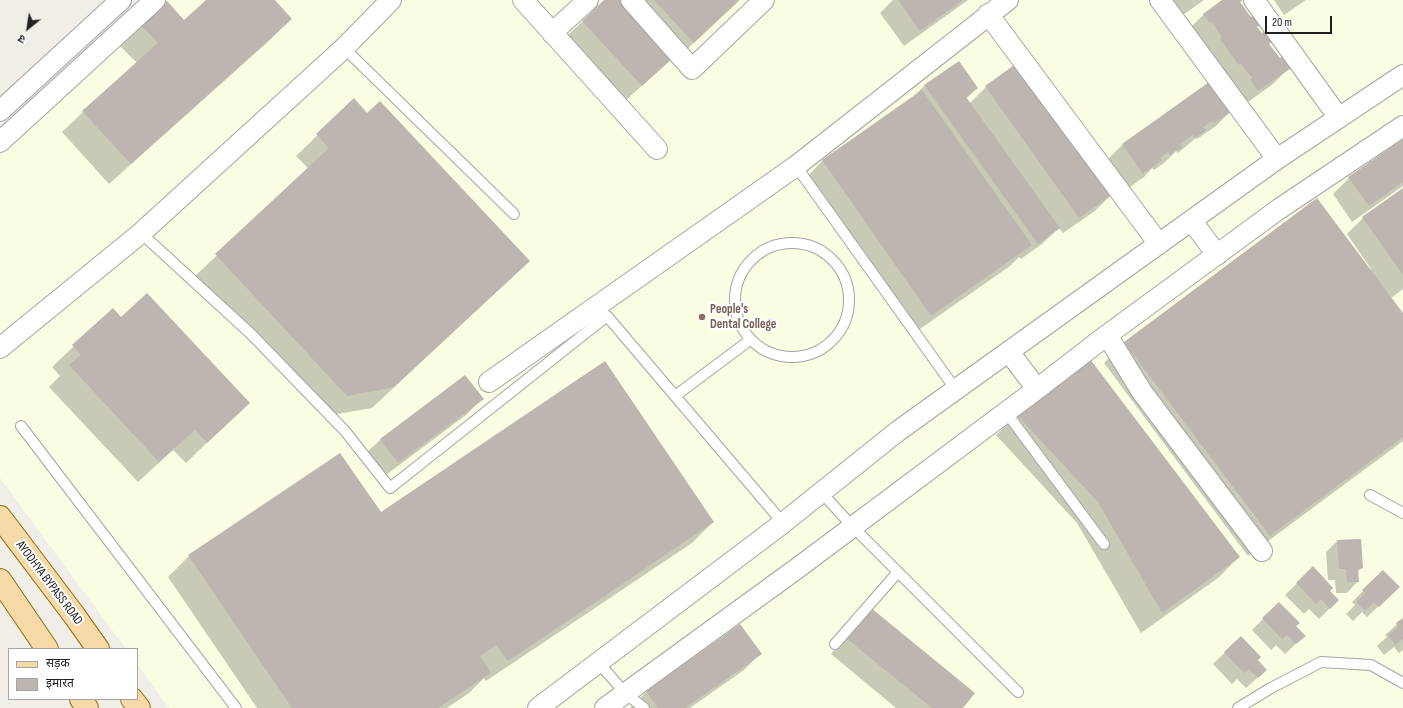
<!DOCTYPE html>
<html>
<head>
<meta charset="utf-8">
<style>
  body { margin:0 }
  #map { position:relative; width:1403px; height:708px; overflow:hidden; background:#f0eee7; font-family:"Sofia Sans Condensed","Noto Sans Devanagari",sans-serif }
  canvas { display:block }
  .legend { position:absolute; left:8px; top:648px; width:130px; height:52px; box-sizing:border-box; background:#fff; border:1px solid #a6a6a6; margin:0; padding:5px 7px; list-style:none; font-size:12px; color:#202020 }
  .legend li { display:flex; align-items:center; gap:8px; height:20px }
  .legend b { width:20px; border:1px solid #a6a6a6 }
  .north { position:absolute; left:8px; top:8px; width:40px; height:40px; -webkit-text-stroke:3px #fff; paint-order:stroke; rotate:210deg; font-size:11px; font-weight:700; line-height:16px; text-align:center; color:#202020 }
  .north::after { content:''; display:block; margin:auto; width:14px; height:18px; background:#202020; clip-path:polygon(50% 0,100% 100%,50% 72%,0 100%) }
  .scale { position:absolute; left:1265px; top:16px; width:67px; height:18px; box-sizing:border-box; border:2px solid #202020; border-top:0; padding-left:5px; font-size:12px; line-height:14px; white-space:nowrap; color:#202020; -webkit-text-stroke:3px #fff; paint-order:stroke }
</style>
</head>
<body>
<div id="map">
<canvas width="1403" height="708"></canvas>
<ul class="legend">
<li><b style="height:5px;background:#f5d9a7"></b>सड़क</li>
<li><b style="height:11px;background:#bdb6b0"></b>इमारत</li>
</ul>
<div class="north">उ</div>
<div class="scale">20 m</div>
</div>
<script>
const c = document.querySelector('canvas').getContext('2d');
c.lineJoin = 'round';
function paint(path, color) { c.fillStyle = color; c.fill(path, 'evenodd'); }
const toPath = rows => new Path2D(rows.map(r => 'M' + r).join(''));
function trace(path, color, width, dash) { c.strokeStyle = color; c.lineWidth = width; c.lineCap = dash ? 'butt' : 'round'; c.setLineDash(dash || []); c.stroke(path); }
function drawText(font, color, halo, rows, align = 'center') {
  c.font = font + ' "Sofia Sans Condensed",sans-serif'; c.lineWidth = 4; c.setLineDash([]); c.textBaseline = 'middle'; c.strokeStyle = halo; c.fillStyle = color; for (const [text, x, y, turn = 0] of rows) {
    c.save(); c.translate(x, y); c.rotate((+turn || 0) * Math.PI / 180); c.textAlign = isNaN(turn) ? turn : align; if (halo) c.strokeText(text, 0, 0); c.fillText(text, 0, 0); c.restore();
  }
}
paint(toPath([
  [166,0,1403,0,1403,708,169,708,137,664,137,649,126,649,0,478,0,156]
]), '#fbfde3');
paint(toPath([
  [207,0,274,0,291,19,270,40,109,184,62,132,83,112,137,63,120,46,141,25,184,21],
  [605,0,740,0,672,63,670,60,625,101,566,37],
  [893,0,968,0,904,46,880,13],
  [1162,0,1204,0,1176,20],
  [1224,0,1241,0,1239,2,1268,44,1279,60,1289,68,1273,84,1241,107,1187,31,1203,15],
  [1274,0,1306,0,1284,15],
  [959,62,977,88,966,99,969,104,986,87,1017,64,1111,195,1095,211,1063,233,1059,228,1042,244,1021,259,1019,257,1010,266,910,336,802,182,822,161,912,98,924,86],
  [1212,81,1232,110,1216,126,1197,139,1196,138,1178,153,1176,151,1164,163,1154,170,1152,168,1144,177,1127,189,1106,161,1122,145],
  [354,100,367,114,529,261,372,408,326,416,195,276,309,169,296,156],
  [1403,140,1403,186,1352,222,1333,194,1349,178],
  [1403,189,1403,289,1391,298,1403,314,1403,441,1248,556,1104,363,1125,342,1370,270,1371,269,1347,234,1363,218],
  [113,309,121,318,248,403,186,463,173,450,138,482,49,387,60,376,52,367],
  [482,399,466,415,382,478,364,455,381,439],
  [1017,415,1239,557,1218,578,1141,633,1077,523,996,435],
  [380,513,713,522,692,543,486,681,484,678,469,693,447,708,257,708,168,577,189,556],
  [1337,541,1362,568,1357,572,1358,581,1347,593,1336,593,1335,580,1328,580,1326,552],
  [1313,568,1329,591,1338,600,1319,619,1309,609,1304,614,1285,595],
  [1383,571,1399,587,1367,617,1362,612,1353,621,1346,614,1355,605,1352,602],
  [1279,603,1295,626,1304,636,1285,654,1276,645,1271,650,1252,630],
  [1403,619,1403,650,1399,653,1394,647,1384,655,1377,646,1387,637,1385,635],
  [740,625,760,654,744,670,690,708,630,708,646,692],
  [854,625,961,708,896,708,831,654],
  [1241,637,1257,660,1266,670,1246,688,1237,679,1232,684,1213,664]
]), '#0003');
paint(toPath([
  [206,0,275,0,292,19,131,164,82,111,158,43,140,24,167,1,184,20],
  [604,0,622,0,675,56,642,86,582,21],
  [654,0,739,0,694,43],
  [898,0,963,0,920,31],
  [1222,0,1243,0,1240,2,1251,17,1253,15,1260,25,1257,27,1262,33,1265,30,1273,41,1269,44,1280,58,1282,56,1291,68,1258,91,1250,80,1252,78,1241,64,1239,65,1220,39,1222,37,1212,22,1210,23,1203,14],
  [959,61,978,88,966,97,1060,228,1038,244,924,85],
  [1017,63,1112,195,1079,218,985,86],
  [1212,80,1234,110,1214,123,1212,121,1203,127,1206,130,1195,138,1193,135,1180,144,1182,147,1170,155,1168,152,1160,158,1162,160,1143,174,1122,144],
  [922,90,1032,245,931,316,822,160],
  [354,98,367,113,380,101,530,261,394,387,347,396,215,254,329,148,316,134],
  [1403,139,1403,182,1369,206,1348,177],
  [1403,188,1403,275,1362,217],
  [1317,198,1403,313,1403,437,1270,536,1124,342],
  [147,293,250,403,207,443,195,430,159,462,69,365,81,355,72,345,113,308,121,317],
  [1090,359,1240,557,1162,613,1098,502,1016,414],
  [605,361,714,522,508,661,496,645,480,656,491,673,438,708,292,708,188,555,340,453,381,512],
  [465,375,484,399,398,463,380,439],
  [1361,539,1363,568,1358,569,1359,582,1347,582,1346,569,1339,569,1337,540],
  [1313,566,1333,588,1330,591,1339,600,1330,609,1321,599,1316,604,1296,583],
  [1383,570,1400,587,1379,607,1374,602,1365,611,1356,602,1365,593,1362,590],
  [1279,602,1300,623,1296,626,1306,636,1296,644,1287,635,1282,639,1262,618],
  [871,608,975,693,963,708,932,708,846,638],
  [1403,618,1403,639,1395,645,1388,635,1398,627,1396,623],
  [740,624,762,654,685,708,658,708,646,691],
  [1241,636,1261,657,1258,660,1267,670,1258,678,1249,669,1244,673,1224,652]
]), '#bdb6b0');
const lane = toPath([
  [344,48,514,214],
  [796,166,956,390],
  [141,233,251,334,345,431,390,488,607,316,783,523],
  '735 300a57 57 0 1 1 114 0a57 57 0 1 1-114 0Z',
  [675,396,750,340],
  [1006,412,1104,544],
  [21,426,236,708],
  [821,492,853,527,1018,692],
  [1370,495,1403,513],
  [835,644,898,572],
  [598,662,625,693,644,708],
  [1238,708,1271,688,1321,662,1371,665,1403,683]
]);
const street = toPath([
  [523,0,657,149],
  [631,0,692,69,764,0],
  [1160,0,1277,159],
  [1254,0,1339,118],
  [988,14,1159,244],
  [552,33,588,0],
  [0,111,121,0],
  [0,142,155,0],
  [1192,221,1217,255],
  [1107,335,1142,392,1262,551],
  [0,348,141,233,344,48,391,0],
  [1009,352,1037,389],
  [489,382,796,166,1008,0],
  [538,708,783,523,898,431,1277,159,1403,75],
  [605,708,799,567,1037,389,1107,335,1279,209,1403,126]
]);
const primary = toPath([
  [0,517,74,615,98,649],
  [0,580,47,649],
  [81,699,87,708],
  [132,699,139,708]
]);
trace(lane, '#a4a4a4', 12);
trace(street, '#a4a4a4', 22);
trace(primary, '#906e0c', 24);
trace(lane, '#fff', 10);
trace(street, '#fff', 20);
trace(primary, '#f5d9a7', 22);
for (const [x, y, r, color] of [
  [702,317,4,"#8d6e63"]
]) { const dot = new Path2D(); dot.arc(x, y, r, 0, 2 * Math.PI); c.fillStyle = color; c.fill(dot); trace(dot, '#fff', 1.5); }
drawText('bold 13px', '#785e54', '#fff', [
  ["People's",710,310],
  ["Dental College",710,325]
], 'left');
drawText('13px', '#202020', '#fff', [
  ["AYODHYA BYPASS ROAD",49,583,53]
]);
</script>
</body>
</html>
